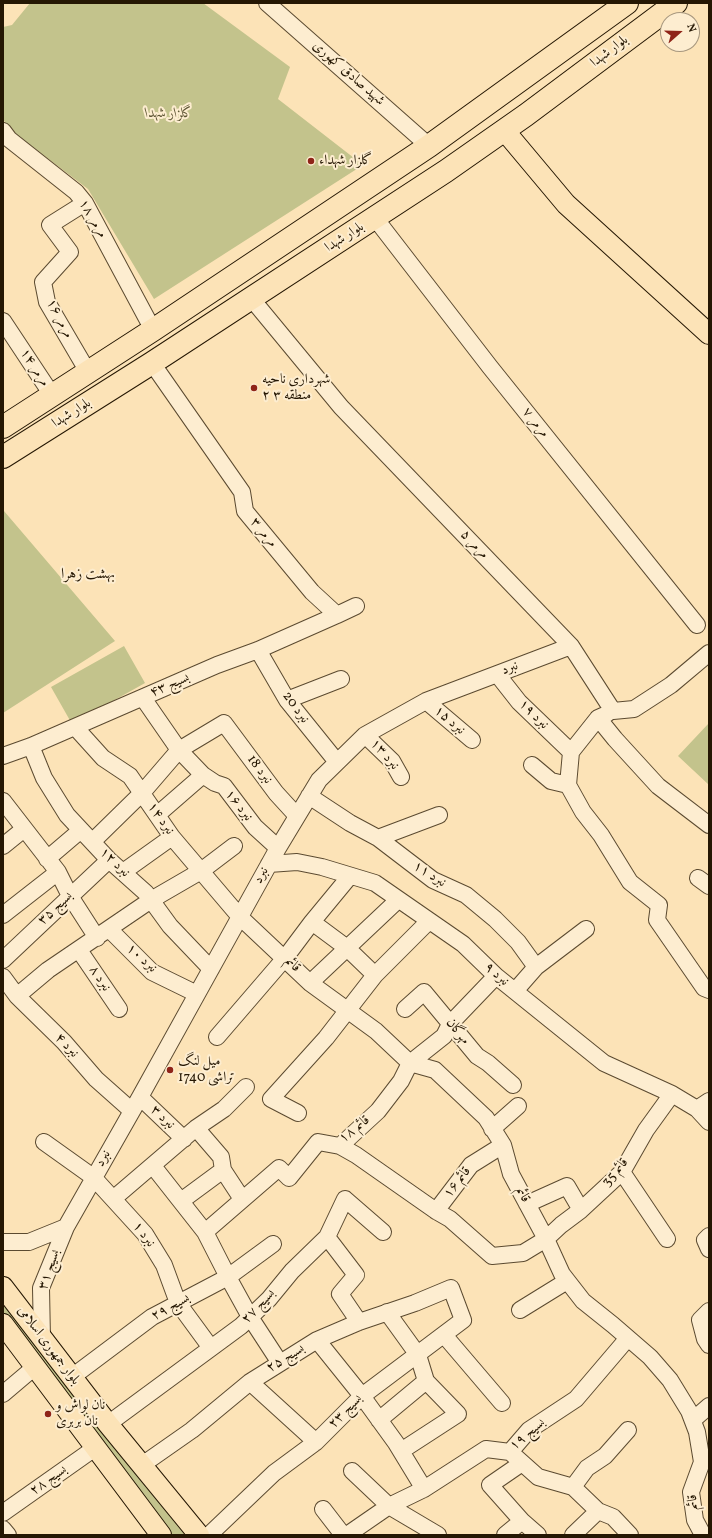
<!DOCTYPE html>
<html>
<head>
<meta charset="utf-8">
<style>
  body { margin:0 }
  #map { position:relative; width:712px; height:1538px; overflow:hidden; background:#fce3b7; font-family:Vollkorn,serif }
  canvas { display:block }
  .frame { position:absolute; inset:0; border:4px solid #251703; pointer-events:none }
  .north { position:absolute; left:660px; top:12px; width:40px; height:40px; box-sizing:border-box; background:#fdedd0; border:1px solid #a7977e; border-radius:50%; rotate:70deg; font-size:11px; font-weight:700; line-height:16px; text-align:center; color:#251703 }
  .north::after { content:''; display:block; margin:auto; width:14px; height:18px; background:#8f2418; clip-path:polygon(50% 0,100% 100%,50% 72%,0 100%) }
</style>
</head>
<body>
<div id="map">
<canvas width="712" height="1538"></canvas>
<div class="frame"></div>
<div class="north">N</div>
</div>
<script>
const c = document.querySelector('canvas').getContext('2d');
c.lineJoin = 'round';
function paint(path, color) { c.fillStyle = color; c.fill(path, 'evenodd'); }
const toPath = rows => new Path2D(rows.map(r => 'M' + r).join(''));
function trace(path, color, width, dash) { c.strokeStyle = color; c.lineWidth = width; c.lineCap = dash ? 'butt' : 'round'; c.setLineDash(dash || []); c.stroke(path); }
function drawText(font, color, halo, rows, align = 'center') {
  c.font = font + ' Vollkorn,Amiri,serif'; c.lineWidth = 4; c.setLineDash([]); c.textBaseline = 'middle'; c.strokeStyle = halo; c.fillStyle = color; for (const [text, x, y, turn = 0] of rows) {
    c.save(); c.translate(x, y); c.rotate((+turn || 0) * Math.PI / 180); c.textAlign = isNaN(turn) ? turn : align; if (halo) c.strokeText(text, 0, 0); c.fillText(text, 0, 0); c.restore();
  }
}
paint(toPath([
  [30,3,203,3,290,67,278,99,363,165,154,299,88,189,9,129,3,119,3,27,12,25],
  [3,511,4,511,115,641,3,713],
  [124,646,145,683,72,724,51,687],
  [709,723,709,785,678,756],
  [3,1302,111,1443,185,1535,171,1535,142,1493,3,1313]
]), '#c3c38c');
const minor = toPath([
  [267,3,429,146],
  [3,131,9,139,76,192,85,203,153,330],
  [85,203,50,225,70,252,43,282,47,302,88,372],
  [375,218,490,367,697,625],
  [251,298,341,407,571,646,613,711,634,709,671,685,709,653],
  [3,321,52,395],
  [152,363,242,492,245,511,312,592,337,615,356,606],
  [258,650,287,700,337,762],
  [497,674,519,702,571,752],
  [143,698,179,750,203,775,215,783,224,786,255,827,278,848],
  [287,700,341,679],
  [426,701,472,740],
  [607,714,598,718,615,739,658,786,709,825],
  [598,718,571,752,568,785,583,812,601,835,630,882,659,905,657,920,704,988,709,990],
  [75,727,103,758,130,776,172,837,240,917,310,983,376,1031,410,1063,435,1070,486,1118,503,1145,511,1174,546,1239,562,1274,583,1301,613,1325,650,1357,670,1380,689,1411,697,1432,702,1462,691,1492,695,1520,703,1535],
  [365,735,392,761,401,777],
  [31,746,44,778,67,815,109,860,146,893,170,926,211,969],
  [3,756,31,746,217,665,258,650,337,615],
  [532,765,551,781,568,785],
  [309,796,350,823,378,838,433,880,466,895,495,919,518,942,536,967],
  [3,801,58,872,70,896,97,938],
  [157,815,203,775],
  [378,838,439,815],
  [92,842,142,793,179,750,224,723,276,793,297,816],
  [3,846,24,829],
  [47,859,81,830],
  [269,864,297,862,322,867,375,883,463,944,496,976,604,1063,672,1094,697,1109,709,1122],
  [123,872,172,837],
  [698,878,709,886],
  [3,915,58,872],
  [312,922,347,948,375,975],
  [109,929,152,972,197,994],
  [79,950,119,1009],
  [3,960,109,860],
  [3,977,17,996,64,1042,96,1079,132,1111],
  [310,983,398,900],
  [515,991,536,967,586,929],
  [17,996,48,970,151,900,201,871,234,846],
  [405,1009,424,992,477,1056,488,1063,513,1085],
  [217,1037,285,958,312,922,350,876],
  [140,1097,184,1139],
  [697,1109,709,1101],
  [298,1113,271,1099,326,1038,375,975,429,921],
  [196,1128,221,1157,223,1170,242,1199],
  [492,1129,518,1106],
  [44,1142,93,1177,145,1234,164,1265,178,1303,211,1348],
  [340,1146,356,1155,436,1211,450,1219,492,1256,523,1253,546,1239,561,1225,581,1210,622,1172,646,1130,672,1094],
  [153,1166,205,1232,228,1277,250,1317,280,1363],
  [622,1172,667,1239],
  [113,1199,196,1128,224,1109,246,1087],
  [181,1201,223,1170],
  [527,1204,567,1186,581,1210],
  [436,1211,471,1165,503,1145],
  [205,1232,279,1168,289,1178,318,1142,340,1146,378,1111,401,1081,410,1063,444,1036,450,1024,496,976],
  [709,1236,705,1240,709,1249],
  [327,1237,356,1275,340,1294,359,1322],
  [3,1242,29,1242,66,1227],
  [520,1310,567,1281],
  [709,1311,700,1320,705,1339,709,1345],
  [387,1312,418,1355,426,1381,458,1414,401,1451],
  [444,1335,502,1403],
  [42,1339,41,1288,66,1227,140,1097,278,848,319,780,365,735,426,701,571,646],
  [317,1340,362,1396,396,1443,424,1489],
  [72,1377,152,1317,228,1277,273,1244],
  [250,1382,316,1442],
  [3,1394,36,1366],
  [379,1420,426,1381],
  [693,1420,709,1406],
  [108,1424,241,1326,269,1299,292,1271,327,1237,345,1199,383,1232],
  [510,1452,538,1477,573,1487,598,1511,613,1517,630,1535],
  [522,1463,490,1485,522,1521,538,1535],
  [142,1465,192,1430,250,1382,317,1340,359,1322,415,1303,451,1288,463,1320,362,1396,316,1442,274,1473,209,1535],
  [352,1471,389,1506,438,1535],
  [573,1487,587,1468,605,1456,628,1430],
  [323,1509,343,1535],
  [3,1513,95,1448],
  [3,1529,8,1535],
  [347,1535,389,1506,424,1489,486,1449,510,1452,529,1430,576,1399,628,1338],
  [505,1535,522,1521],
  [573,1535,598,1511]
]);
const major = toPath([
  [504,130,566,204,709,334],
  [3,1287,108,1424,199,1535],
  [3,1324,161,1535]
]);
const highway = toPath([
  [3,427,153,330,429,146,627,3],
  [3,457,152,363,446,171,526,115,676,3]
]);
trace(minor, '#5b4a30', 18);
trace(major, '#251703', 22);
trace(highway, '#251703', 24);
trace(minor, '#fdedd0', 16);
trace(major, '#fce3b7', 20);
trace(highway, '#fce3b7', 22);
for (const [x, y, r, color] of [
  [311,161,4,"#8f2418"],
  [254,388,4,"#8f2418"],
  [170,1070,4,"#8f2418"],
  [48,1414,4,"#8f2418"]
]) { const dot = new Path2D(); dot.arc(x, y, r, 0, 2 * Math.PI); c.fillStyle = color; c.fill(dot); trace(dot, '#fdedd0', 1.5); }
drawText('14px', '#251703', '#fdedd0', [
  ["بلوار شهدا",610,52,-37],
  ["شهید صادق کهوری",348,74,41],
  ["مرمر ۱۸",92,219,59],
  ["بلوار شهدا",345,238,-33],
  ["مرمر ۱۶",59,319,62],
  ["مرمر ۱۴",34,368,57],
  ["بلوار شهدا",72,414,-32],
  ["مرمر ۷",535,423,51],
  ["مرمر ۳",263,533,50],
  ["مرمر ۵",474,545,46],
  ["نبرد",510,669,-21],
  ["بسیج ۴۳",170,686,-23],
  ["نبرد 20",295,708,54],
  ["نبرد ۱۹",533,715,45],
  ["نبرد ۱۵",449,721,41],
  ["نبرد ۱۳",384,755,49],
  ["نبرد 18",259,770,53],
  ["نبرد ۱۶",238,806,52],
  ["نبرد ۱۴",160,819,55],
  ["نبرد ۱۲",114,863,44],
  ["نبرد ۱۱",429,875,33],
  ["نبرد",262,876,-61],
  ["بسیج ۳۵",56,909,-43],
  ["نبرد ۱۰",141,959,42],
  ["قائم",292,965,44],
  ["نبرد ۹",496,975,42],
  ["نبرد ۸",99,979,56],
  ["مهرگان",457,1032,51],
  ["نبرد ۴",66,1046,47],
  ["نبرد ۳",162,1118,44],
  ["قائم ۱۸",355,1130,-38],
  ["نبرد",104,1159,-59],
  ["قائم 35",616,1173,-50],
  ["قائم ۱۶",458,1183,-52],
  ["قائم",522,1195,62],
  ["نبرد ۱",143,1235,53],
  ["بسیج ۳۱",50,1270,-71],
  ["بسیج ۲۷",259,1307,-46],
  ["بسیج ۲۹",171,1308,-29],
  ["بلوار جمهوری اسلامی",48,1346,53],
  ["بسیج ۲۵",286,1359,-31],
  ["بسیج ۲۳",346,1412,-45],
  ["بسیج ۱۹",528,1435,-40],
  ["بسیج ۲۸",49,1481,-35],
  ["قائم",694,1502,-94]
]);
drawText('italic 14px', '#5c5333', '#fdedd0', [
  ["گلزار شهدا",169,114]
]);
drawText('14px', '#251703', '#fdedd0', [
  ["گلزار شهداء",319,161],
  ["شهرداری ناحیه",262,380],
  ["۲ منطقه ۳",262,396],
  ["میل لنگ",178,1062],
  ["تراشی 1740",178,1078],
  ["نان لواش و",56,1406],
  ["نان بربری",56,1422]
], 'left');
drawText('15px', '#251703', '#fdedd0', [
  ["بهشت زهرا",88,575]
]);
</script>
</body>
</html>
